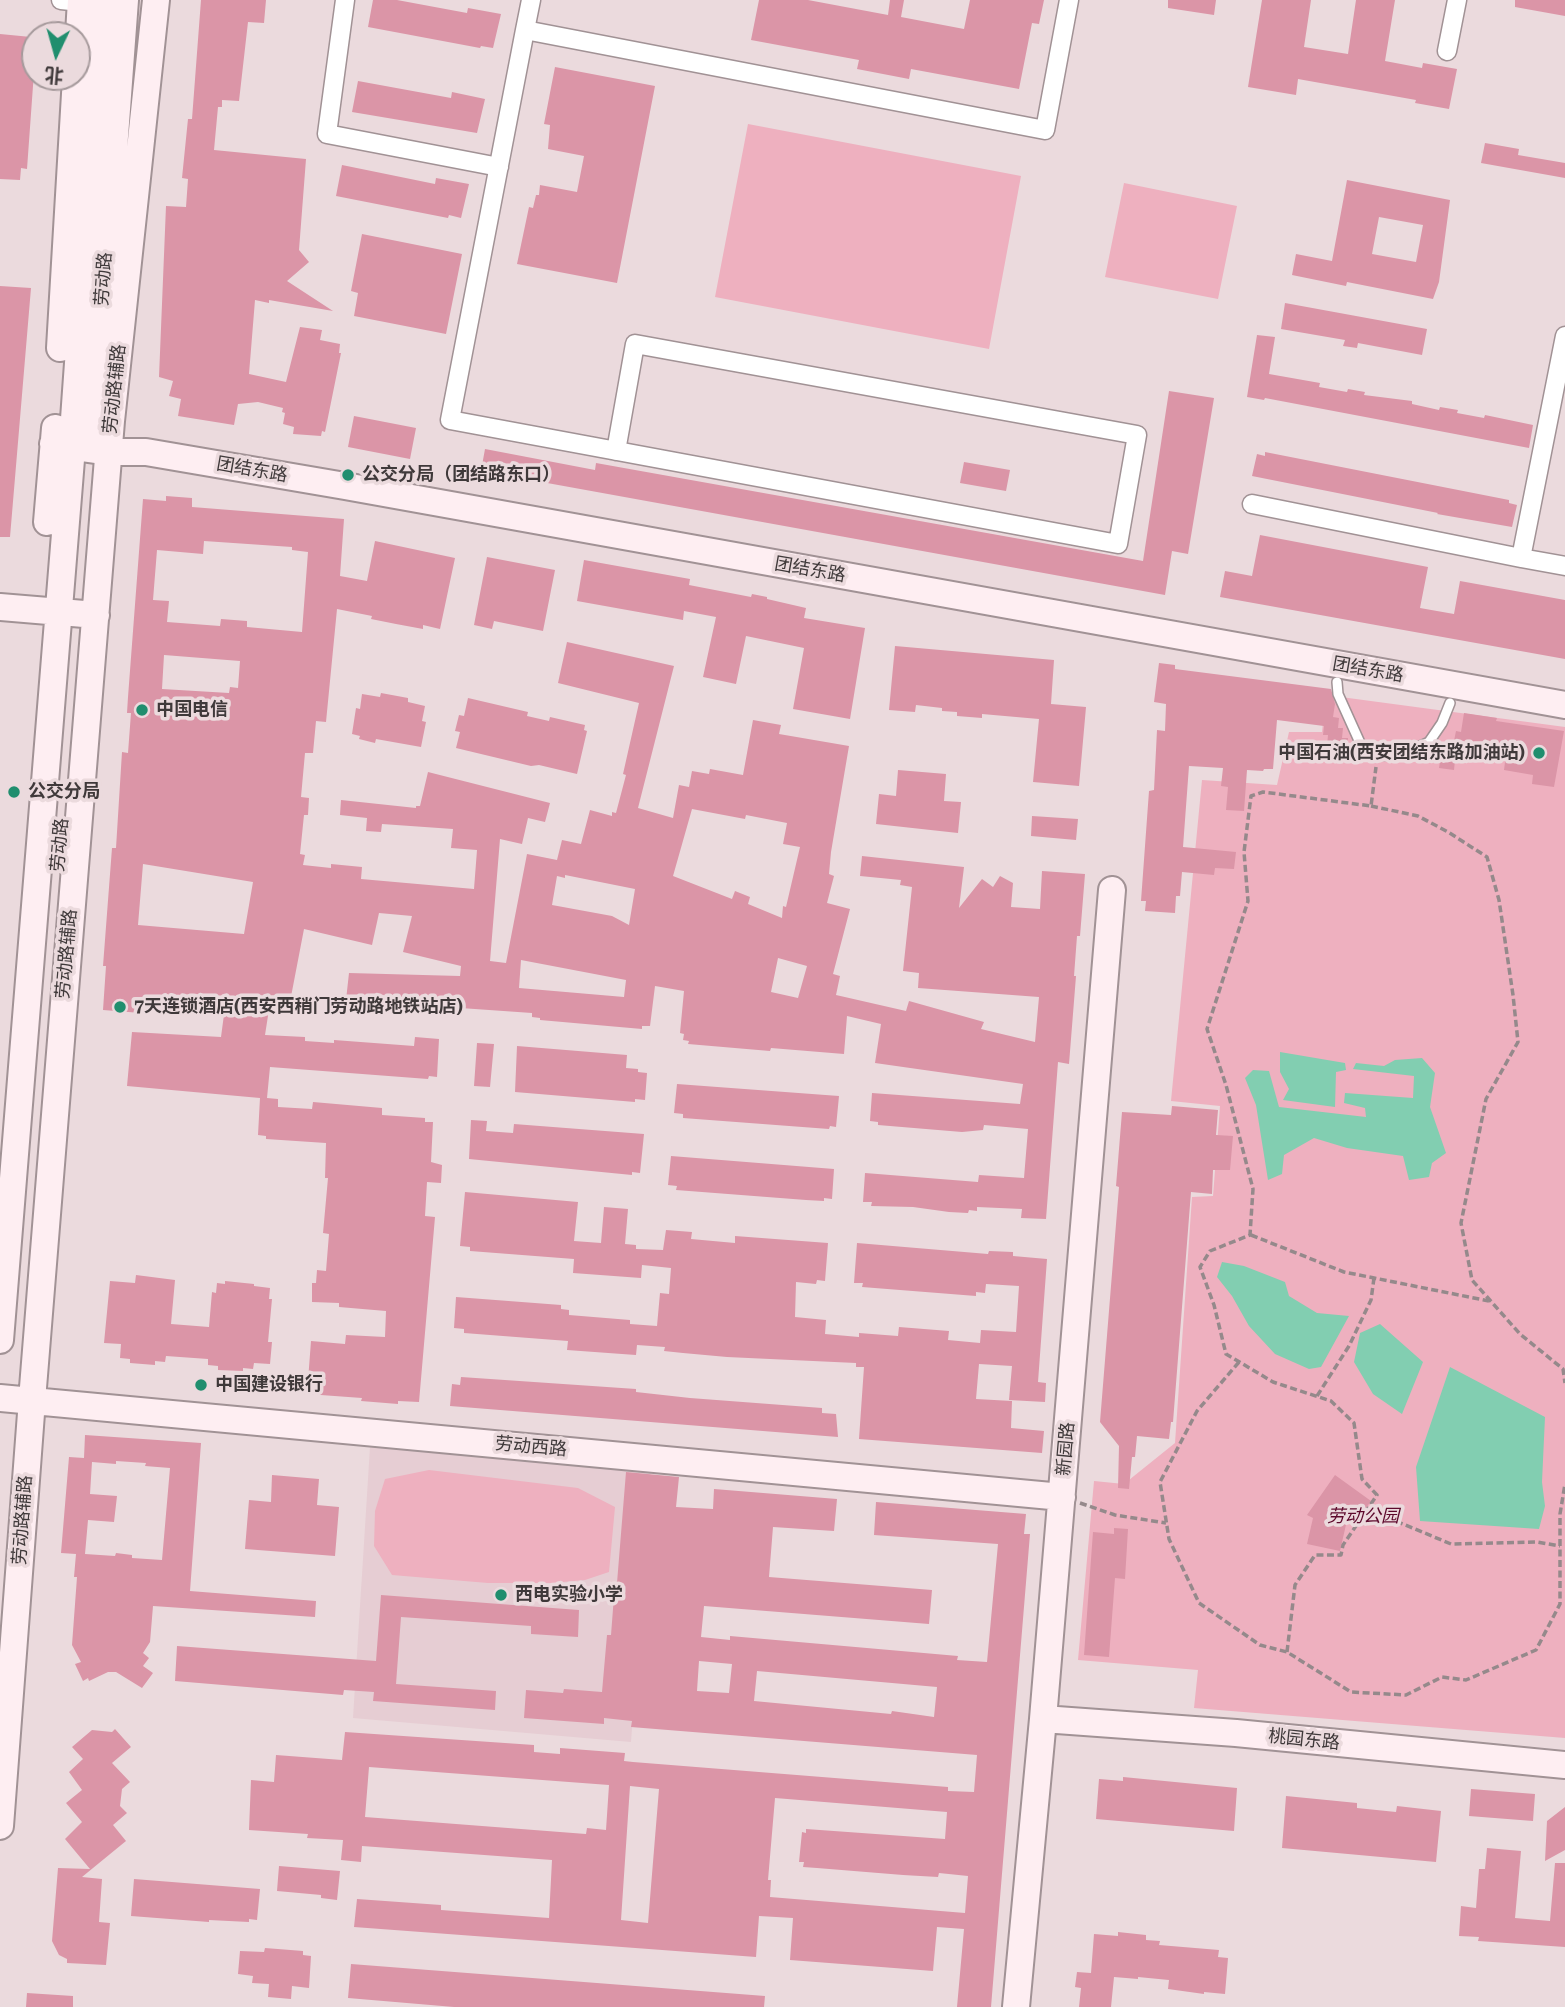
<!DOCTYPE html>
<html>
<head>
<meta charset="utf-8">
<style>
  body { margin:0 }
  #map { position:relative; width:1565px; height:2007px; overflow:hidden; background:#ebdadd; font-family:"Roboto Serif","Noto Sans SC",serif }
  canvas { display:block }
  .north { position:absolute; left:21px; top:21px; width:70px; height:70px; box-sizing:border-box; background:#ebdadd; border:2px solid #a69a9c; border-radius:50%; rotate:185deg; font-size:19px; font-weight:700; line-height:28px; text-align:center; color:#3f393a }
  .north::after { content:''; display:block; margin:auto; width:24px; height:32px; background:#208e6e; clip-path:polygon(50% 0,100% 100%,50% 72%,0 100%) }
</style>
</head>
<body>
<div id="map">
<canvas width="1565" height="2007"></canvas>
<div class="north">北</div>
</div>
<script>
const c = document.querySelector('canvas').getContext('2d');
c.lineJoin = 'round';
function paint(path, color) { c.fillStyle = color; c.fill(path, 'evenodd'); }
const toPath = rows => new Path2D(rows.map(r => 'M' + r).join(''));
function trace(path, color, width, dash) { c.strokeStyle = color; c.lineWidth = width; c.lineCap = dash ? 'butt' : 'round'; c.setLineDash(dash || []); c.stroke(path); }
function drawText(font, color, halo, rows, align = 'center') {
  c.font = font + ' "Roboto Serif","Noto Sans SC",serif'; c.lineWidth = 7; c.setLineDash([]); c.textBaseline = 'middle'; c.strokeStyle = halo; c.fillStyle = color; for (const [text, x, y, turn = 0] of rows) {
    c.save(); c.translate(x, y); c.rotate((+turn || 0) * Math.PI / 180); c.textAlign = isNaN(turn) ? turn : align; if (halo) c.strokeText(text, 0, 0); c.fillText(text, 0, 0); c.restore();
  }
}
paint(toPath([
  [370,1447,651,1471,631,1742,353,1718]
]), '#e6cdd3');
paint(toPath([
  [748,124,1021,176,989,349,715,297],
  [1124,183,1237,206,1218,299,1105,277],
  [1326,695,1565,727,1565,1738,1194,1708,1198,1670,1078,1660,1094,1481,1124,1484,1175,1443,1192,1197,1213,1196,1220,1106,1171,1101,1202,780,1277,785,1289,732,1322,732],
  [429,1470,578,1488,615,1507,609,1572,585,1580,552,1583,488,1583,392,1575,374,1546,375,1511,385,1479]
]), '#eeb0bf');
paint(toPath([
  [1280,1052,1345,1063,1346,1070,1336,1072,1335,1107,1283,1100,1289,1089,1280,1072],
  [1422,1058,1435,1073,1430,1107,1446,1153,1432,1163,1429,1177,1409,1180,1403,1156,1347,1148,1314,1138,1284,1155,1282,1174,1268,1180,1256,1105,1245,1078,1253,1070,1269,1071,1279,1107,1366,1117,1365,1108,1344,1103,1345,1093,1413,1098,1414,1076,1353,1069,1356,1063,1384,1066,1395,1060],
  [1222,1262,1244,1266,1285,1282,1289,1296,1317,1313,1349,1316,1321,1367,1309,1369,1275,1354,1249,1326,1232,1296,1217,1277],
  [1380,1324,1423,1362,1402,1414,1373,1394,1354,1362,1360,1333],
  [1450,1367,1545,1417,1542,1482,1545,1506,1539,1529,1420,1521,1416,1467]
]), '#82ceb1');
paint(toPath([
  [201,0,266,0,264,23,248,22,239,101,222,100,222,107,218,107,214,150,306,159,299,250,309,262,287,281,333,311,269,300,269,303,255,300,249,374,286,382,300,327,322,330,320,340,340,344,339,353,341,353,325,432,322,431,321,436,293,434,294,427,283,424,285,413,282,412,283,408,258,402,238,404,234,425,178,416,181,399,169,396,173,381,159,377,166,206,186,207,188,179,182,178,188,119,192,119],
  [373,0,397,0,467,13,468,8,501,14,493,48,481,46,480,48,368,27],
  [759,0,808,0,888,15,890,0,904,0,901,17,964,29,970,0,1044,0,1039,24,1032,23,1019,89,911,69,909,79,857,69,859,60,751,40],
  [1168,0,1216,0,1214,15,1168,8],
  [1262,0,1311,0,1304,47,1348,54,1356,0,1395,0,1385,61,1422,68,1423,63,1457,69,1449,109,1415,103,1416,100,1298,79,1296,95,1248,87],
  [1515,0,1565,0,1565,16,1515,7],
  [0,34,31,37,29,57,35,58,27,169,21,168,20,180,0,179],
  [555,67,655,86,617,283,517,264,529,207,533,208,536,195,539,195,540,185,577,192,584,156,548,149,550,125,544,124],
  [358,81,451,98,452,92,485,99,477,133,352,112],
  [1485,143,1519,149,1518,155,1565,163,1565,178,1481,163],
  [342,165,435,184,436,178,469,184,461,218,449,215,448,218,336,196],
  [1347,180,1450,200,1439,282,1433,299,1347,282,1346,286,1292,275,1296,254,1332,261],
  [1379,217,1423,225,1416,262,1372,254],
  [362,234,462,254,446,334,354,316,358,293,351,291],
  [0,286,31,288,10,537,0,537],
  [1285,303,1427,329,1422,355,1358,343,1357,348,1343,346,1345,340,1281,329],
  [1257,335,1275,337,1269,374,1320,383,1319,387,1347,392,1348,389,1365,392,1364,395,1412,401,1412,404,1439,410,1440,407,1458,410,1457,413,1484,418,1485,415,1533,425,1529,448,1265,398,1264,400,1247,397],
  [1169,391,1214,398,1188,554,1172,551,1165,595,481,471,485,449,595,470,596,463,1143,561],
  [354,416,416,428,410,459,348,447],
  [1265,452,1509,500,1509,503,1517,505,1512,527,1437,514,1438,513,1252,476,1257,454,1265,456],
  [964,462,1010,470,1006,491,960,483],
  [166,496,192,498,192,507,344,519,340,576,367,581,375,541,455,558,440,629,423,625,423,629,396,624,371,619,372,616,337,609,326,722,316,721,313,753,305,753,301,797,309,798,308,815,304,815,300,854,305,855,303,865,331,868,331,864,362,867,361,879,474,889,477,850,451,848,453,829,382,824,381,832,366,831,367,818,340,815,341,800,416,808,416,806,420,806,428,772,550,803,545,822,528,818,522,844,500,839,490,961,506,963,527,854,557,860,562,840,581,844,590,810,612,816,612,812,616,813,626,775,623,774,639,703,558,683,567,642,674,666,638,808,673,818,679,785,689,787,692,771,709,774,710,769,743,775,753,720,781,725,779,734,849,746,831,852,829,874,834,876,827,903,850,909,833,974,840,976,836,995,906,1011,909,1001,984,1022,981,1029,1035,1042,1039,997,918,988,919,973,903,971,912,887,900,885,901,880,860,876,862,856,964,867,959,908,982,879,993,887,1000,876,1013,883,1011,907,1040,909,1042,871,1085,874,1080,936,1077,936,1074,976,1076,976,1069,1064,1058,1062,1046,1219,1021,1218,1022,1209,977,1207,977,1211,969,1210,968,1213,949,1212,913,1207,871,1206,872,1202,863,1202,865,1173,978,1182,979,1175,1024,1178,1028,1129,984,1125,983,1130,962,1132,878,1125,878,1122,870,1121,872,1093,1020,1104,1023,1084,875,1063,881,1024,847,1016,844,1054,771,1048,770,1051,688,1044,689,1041,683,1040,684,1034,680,1033,684,991,655,986,650,1026,642,1026,642,1029,540,1020,540,1018,532,1017,532,1013,346,1000,349,973,460,976,461,966,403,952,412,916,379,913,372,945,304,929,289,1007,270,1003,265,1035,305,1037,305,1041,334,1043,334,1040,414,1046,415,1037,439,1039,437,1077,429,1076,428,1079,270,1067,267,1098,278,1099,278,1107,312,1109,313,1102,382,1108,382,1115,425,1118,425,1122,433,1122,431,1162,442,1165,441,1183,427,1182,425,1216,435,1217,419,1402,398,1401,398,1404,361,1401,362,1398,307,1394,311,1341,345,1344,346,1335,385,1337,386,1311,339,1307,339,1303,312,1302,312,1283,316,1283,317,1270,326,1271,329,1234,323,1233,328,1178,325,1178,326,1143,266,1139,266,1136,258,1135,260,1098,127,1086,132,1032,221,1037,225,1007,148,998,148,1002,142,1002,141,1013,103,1010,106,966,103,966,112,848,116,848,122,752,128,753,131,713,127,713,128,697,143,499,166,501],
  [204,541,292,547,292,550,308,552,302,632,247,627,247,621,221,619,220,626,167,622,169,601,153,600,157,550,203,554],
  [164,655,240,661,238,688,230,687,229,693,162,689],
  [692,809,745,819,746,815,787,823,783,844,800,847,786,907,783,906,782,918,748,904,750,897,735,891,732,899,673,876],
  [143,864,253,882,244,934,138,925],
  [565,875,635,889,629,925,612,916,552,905,557,876,565,878],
  [778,958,807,966,798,998,771,992],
  [521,960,626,980,624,997,519,988],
  [1260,535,1428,567,1420,608,1454,614,1460,581,1565,600,1565,659,1220,597,1225,571,1252,576],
  [487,557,555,570,543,631,494,621,492,629,474,625],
  [584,560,690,579,689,585,751,597,752,594,767,597,767,599,806,608,804,618,865,628,850,719,793,709,804,648,746,636,736,684,703,677,716,617,684,611,683,620,577,601],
  [895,646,1054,660,1051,704,1086,707,1079,786,1033,782,1039,719,982,714,982,718,957,716,957,712,942,711,942,708,916,705,915,712,889,710],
  [1159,663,1175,665,1175,669,1331,689,1335,704,1333,717,1339,718,1338,728,1343,728,1342,738,1348,738,1346,757,1331,756,1332,747,1327,746,1328,735,1323,735,1324,726,1277,720,1273,769,1264,769,1263,771,1247,770,1244,811,1226,810,1228,787,1221,786,1223,768,1189,766,1183,847,1236,852,1234,869,1215,868,1214,875,1182,872,1180,896,1176,896,1175,913,1145,911,1146,901,1141,901,1149,791,1154,790,1157,730,1165,731,1166,704,1154,702],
  [381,693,408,698,408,702,425,706,422,721,426,722,421,747,376,739,375,743,359,739,360,736,352,734,356,708,360,709,362,694,380,697],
  [468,698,528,712,527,716,549,721,550,717,585,725,584,730,587,731,577,774,539,765,531,766,456,748,460,732,455,731,459,715,464,716],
  [1464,713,1497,718,1496,721,1564,731,1554,787,1532,784,1533,775,1504,770,1507,747,1468,741,1467,752,1462,751,1460,761,1455,760,1454,770,1439,768,1442,748,1447,749,1448,740,1454,741,1456,731,1461,732],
  [898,770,946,774,944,801,961,802,958,833,876,824,879,794,896,796],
  [1032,816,1078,819,1076,840,1031,836],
  [477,1043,494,1044,490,1087,474,1086],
  [517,1046,627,1055,626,1068,638,1069,638,1072,647,1073,645,1100,635,1099,635,1102,515,1092],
  [677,1084,839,1096,836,1127,830,1126,829,1129,683,1118,683,1114,674,1113],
  [1172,1106,1218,1110,1216,1135,1233,1136,1230,1170,1213,1170,1212,1194,1191,1192,1173,1422,1171,1422,1169,1439,1137,1436,1135,1457,1132,1457,1129,1489,1118,1488,1119,1446,1100,1422,1119,1187,1116,1186,1122,1112,1171,1115],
  [471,1120,487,1121,486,1131,513,1133,514,1124,644,1134,640,1173,632,1172,632,1175,469,1159],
  [671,1156,834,1169,832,1199,824,1198,824,1201,806,1200,676,1190,677,1186,668,1185],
  [465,1192,578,1202,574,1241,601,1243,604,1207,628,1209,625,1244,636,1245,636,1249,663,1250,666,1230,692,1232,691,1239,735,1243,735,1236,828,1243,825,1281,817,1280,816,1284,796,1282,795,1317,826,1320,825,1334,859,1337,859,1333,898,1336,899,1327,949,1331,948,1340,980,1343,981,1330,1016,1332,1019,1286,986,1284,985,1293,976,1292,976,1296,862,1287,863,1283,854,1283,857,1243,988,1254,989,1251,1013,1252,1013,1256,1047,1259,1038,1382,1046,1383,1045,1402,1009,1400,1012,1366,979,1364,976,1399,1012,1401,1011,1428,1044,1431,1042,1453,859,1439,864,1367,856,1367,856,1363,727,1357,683,1353,664,1351,665,1347,637,1345,636,1355,622,1354,567,1350,568,1341,464,1333,464,1329,454,1328,456,1297,561,1305,561,1309,569,1310,569,1315,630,1320,630,1324,657,1326,660,1293,669,1294,671,1268,642,1265,641,1278,573,1273,574,1259,470,1251,470,1247,460,1246],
  [136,1275,175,1280,171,1324,209,1327,212,1292,216,1293,217,1283,225,1284,225,1281,254,1284,254,1286,270,1288,269,1299,272,1299,268,1342,272,1342,270,1364,254,1363,253,1369,243,1368,243,1371,218,1370,218,1366,208,1365,208,1359,166,1356,165,1362,155,1361,155,1365,130,1363,130,1359,120,1358,121,1344,104,1343,110,1281,135,1283],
  [461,1377,636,1389,636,1392,690,1398,822,1408,822,1413,836,1414,838,1437,450,1406,452,1384,460,1385],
  [85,1435,201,1443,190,1591,316,1601,315,1617,153,1606,150,1642,143,1653,149,1658,143,1666,153,1673,142,1688,116,1672,108,1672,89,1681,88,1678,83,1681,75,1664,81,1662,72,1645,77,1577,74,1577,76,1554,61,1553,69,1457,84,1458],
  [116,1461,146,1463,145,1466,170,1468,162,1560,132,1558,132,1555,116,1553,115,1556,85,1554,88,1520,114,1522,117,1496,90,1494,92,1462,116,1464],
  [626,1472,679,1477,676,1507,713,1509,714,1489,837,1499,834,1531,773,1527,769,1577,932,1590,929,1624,704,1606,701,1637,730,1640,730,1636,958,1656,957,1660,987,1662,998,1544,874,1535,876,1502,1026,1514,1024,1534,1030,1534,991,2007,957,2007,964,1929,937,1927,933,1971,790,1960,793,1918,759,1916,756,1957,354,1927,357,1899,441,1905,441,1910,549,1918,552,1860,362,1846,361,1862,341,1860,343,1840,307,1838,308,1834,249,1830,251,1780,274,1782,276,1755,342,1760,345,1732,534,1745,534,1752,560,1754,560,1748,625,1753,624,1761,633,1762,948,1787,948,1791,974,1792,977,1755,631,1727,632,1721,604,1718,604,1724,524,1718,526,1690,563,1693,564,1689,602,1692,607,1635,611,1635,615,1583,617,1583],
  [699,1661,732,1664,729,1693,697,1691],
  [757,1671,937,1687,934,1717,892,1711,891,1714,754,1701],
  [369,1767,609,1785,606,1830,587,1828,586,1834,365,1817],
  [630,1786,659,1789,648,1923,621,1920],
  [775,1798,947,1812,945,1839,806,1829,806,1833,802,1832,799,1862,804,1862,803,1867,817,1868,903,1875,938,1877,939,1873,968,1876,965,1913,770,1897,771,1880,768,1880],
  [272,1475,319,1479,317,1505,339,1507,335,1556,245,1549,249,1500,271,1502],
  [1335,1475,1371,1501,1361,1515,1350,1507,1340,1551,1307,1544,1313,1518,1307,1515],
  [1114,1528,1128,1529,1125,1579,1115,1578,1109,1657,1084,1655,1093,1532,1114,1534],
  [381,1595,579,1610,578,1637,531,1634,531,1626,401,1617,396,1684,496,1691,495,1710,373,1701,374,1692,344,1690,343,1695,175,1681,177,1646,376,1661],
  [115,1729,131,1747,112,1763,130,1782,122,1789,120,1806,127,1813,113,1825,126,1841,82,1877,102,1879,99,1922,110,1923,106,1965,67,1963,67,1959,59,1955,52,1941,58,1868,90,1869,65,1839,82,1822,66,1803,82,1790,69,1772,83,1759,72,1747,92,1730,112,1732],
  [1123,1777,1237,1788,1234,1831,1096,1819,1099,1779,1123,1781],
  [1471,1789,1535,1794,1533,1821,1469,1816],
  [1286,1796,1357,1803,1357,1808,1396,1812,1397,1806,1441,1811,1436,1862,1282,1848],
  [1565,1807,1565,1850,1545,1861,1547,1821],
  [1487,1848,1521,1851,1515,1918,1550,1921,1555,1863,1565,1863,1565,1947,1478,1941,1479,1937,1459,1936,1461,1906,1476,1908,1479,1869,1485,1869],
  [279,1866,340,1871,337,1900,321,1898,321,1895,277,1891],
  [134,1879,260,1889,257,1920,249,1919,249,1922,209,1920,209,1922,131,1916],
  [1118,1932,1146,1935,1146,1940,1160,1941,1159,1945,1219,1950,1218,1957,1228,1958,1225,1994,1204,1992,1204,1994,1168,1989,1169,1980,1138,1977,1138,1979,1114,1977,1111,2007,1079,2007,1081,1988,1075,1987,1077,1972,1091,1973,1094,1934,1118,1936],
  [265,1948,303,1951,303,1955,311,1956,309,1988,292,1986,291,1999,268,1997,269,1984,252,1983,253,1976,238,1974,240,1951,264,1952],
  [351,1964,765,1996,764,2007,454,2007,348,1998],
  [27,1993,73,1996,73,2007,26,2007]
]), '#db95a7');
const lane = toPath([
  [1337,682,1338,694,1361,745,1378,755,1399,756,1429,742,1442,723,1450,703]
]);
const street = toPath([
  [61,0,81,2],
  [345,0,327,134,499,167],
  [531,0,525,30,1045,130,1069,0],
  [525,30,450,420,1118,544,1137,435,635,344,616,451],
  [1447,51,1457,0],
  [1565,336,1521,558,1565,566],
  [1252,504,1521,558]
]);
const secondary = toPath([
  [77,68,81,0],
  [60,348,76,77],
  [93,435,125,0],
  [53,444,109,452,146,452,345,486,1565,705],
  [47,522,55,428],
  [0,607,96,615],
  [0,1340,72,447,104,0],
  [0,1398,1062,1497],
  [1043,1719,1236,1733,1565,1765],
  [0,1826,32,1400,111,421,156,0],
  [1016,2007,1043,1719,1112,890]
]);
trace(lane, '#a19295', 12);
trace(street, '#a19295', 21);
trace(secondary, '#a19295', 30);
trace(toPath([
  [1371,806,1418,816,1448,832,1487,857,1499,900,1513,995,1518,1042,1486,1099,1461,1223,1472,1280,1520,1334,1563,1369,1565,1383],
  [1251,1235,1344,1272,1489,1301],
  [1239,1362,1197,1411,1160,1482,1169,1539,1199,1603,1260,1645,1287,1652,1351,1692,1406,1695,1442,1677,1466,1680,1536,1650,1560,1604,1560,1514,1565,1484],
  [1317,1396,1349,1346,1371,1300,1374,1278],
  [1080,1503,1115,1515,1166,1523],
  [1367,1509,1451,1544,1537,1542,1560,1546],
  [1287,1652,1295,1585,1315,1555,1341,1555,1343,1545,1377,1495,1362,1479,1354,1423,1331,1401,1273,1382,1226,1354,1214,1305,1200,1267,1210,1251,1250,1235,1253,1189,1226,1085,1207,1029,1248,901,1244,852,1251,796,1263,792,1371,806,1376,767]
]), '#95898b', 3.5, [7, 3.5]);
trace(lane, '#fff', 9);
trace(street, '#fff', 18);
trace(secondary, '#feeef2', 26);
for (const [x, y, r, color] of [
  [348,475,7,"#208e6e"],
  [142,710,7,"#208e6e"],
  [1539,753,7,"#208e6e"],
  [14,792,7,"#208e6e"],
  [120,1007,7,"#208e6e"],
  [201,1385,7,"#208e6e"],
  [501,1595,7,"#208e6e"]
]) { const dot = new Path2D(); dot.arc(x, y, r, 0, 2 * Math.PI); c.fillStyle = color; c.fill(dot); trace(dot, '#ebdadd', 2.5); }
drawText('18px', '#3f393a', '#ebdadd', [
  ["劳动路",104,279,-86],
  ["劳动路辅路",115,389,-84],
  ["团结东路",252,470,10],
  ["团结东路",810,570,10],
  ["团结东路",1368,670,10],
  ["劳动路",60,845,-85],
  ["劳动路辅路",67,954,-85],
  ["劳动西路",531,1447,5],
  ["新园路",1066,1449,-85],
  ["劳动路辅路",23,1520,-86],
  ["桃园东路",1304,1740,6]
]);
drawText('bold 18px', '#3f393a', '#ebdadd', [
  ["公交分局（团结路东口）",362,475],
  ["中国电信",156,710],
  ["中国石油(西安团结东路加油站)",1525,753,"right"],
  ["公交分局",28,792],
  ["7天连锁酒店(西安西稍门劳动路地铁站店)",134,1007],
  ["中国建设银行",215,1385],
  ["西电实验小学",515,1595]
], 'left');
drawText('italic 18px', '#5d092c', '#ebdadd', [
  ["劳动公园",1363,1517]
]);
</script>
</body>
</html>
